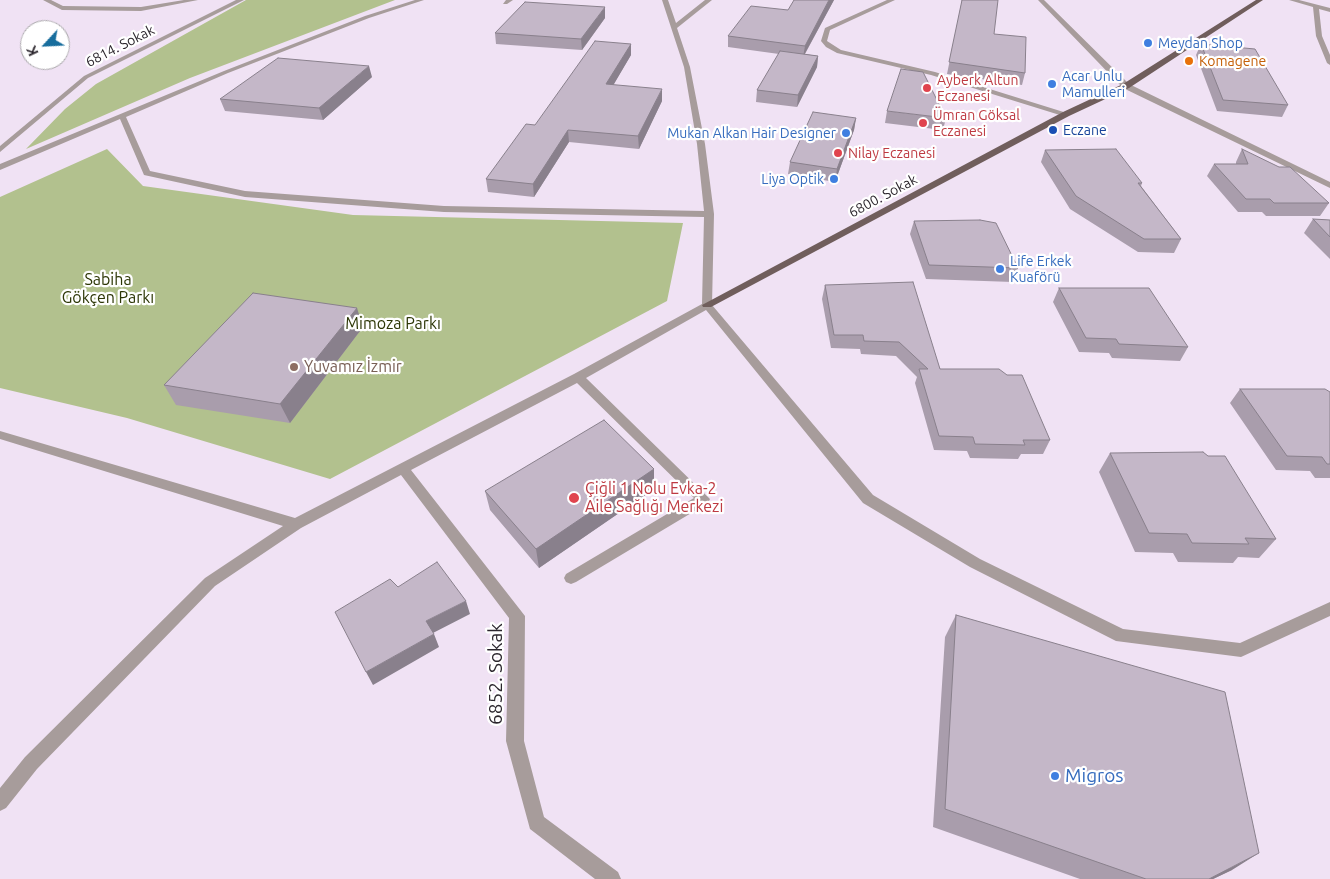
<!DOCTYPE html>
<html>
<head>
<meta charset="utf-8">
<style>
  body { margin:0 }
  #map { position:relative; width:1330px; height:879px; overflow:hidden; background:#f0e2f4; font-family:Ubuntu,sans-serif }
  canvas { display:block }
  .north { position:absolute; left:20px; top:20px; width:50px; height:50px; box-sizing:border-box; background:#fff; border:1px solid #aaa8ab; border-radius:50%; rotate:245deg; font-size:14px; font-weight:700; line-height:20px; text-align:center; color:#2b262d }
  .north::after { content:''; display:block; margin:auto; width:18px; height:22px; background:#176d9d; clip-path:polygon(50% 0,100% 100%,50% 72%,0 100%) }
</style>
</head>
<body>
<div id="map">
<canvas width="1330" height="879"></canvas>
<div class="north">K</div>
</div>
<script>
const c = document.querySelector('canvas').getContext('2d');
c.lineJoin = 'round';
function paint(path, color) { c.fillStyle = color; c.fill(path, 'evenodd'); }
const toPath = rows => new Path2D(rows.map(r => 'M' + r).join(''));
function trace(path, color, width, dash) { c.strokeStyle = color; c.lineWidth = width; c.lineCap = dash ? 'butt' : 'round'; c.setLineDash(dash || []); c.stroke(path); }
function drawText(font, color, halo, rows, align = 'center') {
  c.font = font + ' Ubuntu,sans-serif'; c.lineWidth = 4.5; c.setLineDash([]); c.textBaseline = 'middle'; c.strokeStyle = halo; c.fillStyle = color; for (const [text, x, y, turn = 0] of rows) {
    c.save(); c.translate(x, y); c.rotate((+turn || 0) * Math.PI / 180); c.textAlign = isNaN(turn) ? turn : align; if (halo) c.strokeText(text, 0, 0); c.fillText(text, 0, 0); c.restore();
  }
}
paint(toPath([
  [246,0,395,0,190,78,26,149,65,109,96,84],
  [107,149,143,186,353,215,683,223,667,301,330,479,127,418,0,388,0,197]
]), '#b2c18e');
paint(toPath([
  [43,0,51,0,63,6,141,7,184,0,198,0,141,11,62,10,43,0],
  [236,0,244,0,88,78,0,152,0,146,84,76,236,0],
  [415,0,424,0,369,18,228,73,126,117,150,171,245,191,444,206,704,211,697,144,684,67,662,0,668,0,676,23,705,0,712,0,677,28,690,67,705,144,714,214,712,305,873,495,980,559,1123,629,1240,643,1330,602,1330,616,1241,657,1116,641,970,567,863,503,706,310,586,378,710,499,708,503,576,582,571,584,566,582,564,578,566,574,694,498,577,383,411,470,525,616,524,741,544,817,618,872,621,879,595,879,530,829,506,741,509,618,401,475,301,528,215,586,37,769,6,808,0,811,0,788,25,757,205,578,283,526,0,439,0,431,295,518,574,374,702,304,704,217,444,212,245,197,144,175,120,119,0,170,0,164,224,71,365,16,415,0],
  [506,0,513,0,507,4,503,4,506,0],
  [887,0,895,0,830,30,827,41,841,50,935,72,1070,114,1063,116,931,75,837,53,826,47,821,41,825,28,887,0],
  [1038,0,1044,0,1129,84,1330,182,1330,188,1123,88,1038,0],
  [1289,0,1299,0,1330,8,1330,12,1319,9,1322,36,1330,55,1330,65,1327,63,1316,36,1313,7,1289,0]
]), '#a79c9b');
paint(toPath([
  [1256,0,1263,0,1129,88,1069,116,711,307,703,307,702,305,1063,112,1123,84,1256,0]
]), '#705e5c');
paint(toPath([
  [834,0,805,54,818,56,817,67,797,107,756,102,757,90,779,54,728,47,728,36,788,10],
  [962,0,994,34,1025,73,1022,85,947,74],
  [605,18,582,50,496,44,495,33],
  [631,44,631,55,613,85,662,101,639,149,569,142,534,197,488,192,486,179],
  [1201,44,1288,105,1282,117,1217,111,1196,55],
  [372,77,323,120,225,111,220,99],
  [887,111,946,118,943,130,885,123],
  [856,118,854,130,835,182,788,174,790,162],
  [1242,149,1329,203,1320,216,1266,216,1262,212,1238,212,1207,176,1214,164,1236,164,1236,162],
  [1045,150,1142,183,1141,186,1181,239,1174,253,1138,252,1070,209,1041,162],
  [1313,219,1330,220,1330,259,1304,233],
  [914,221,1018,268,1013,282,926,279,910,234],
  [825,285,940,369,1050,440,1043,454,1021,454,1018,459,970,458,967,451,934,450,915,383,917,377,896,356,861,354,860,349,831,348,822,299],
  [1059,288,1188,347,1180,361,1112,358,1109,353,1079,352,1053,302],
  [363,327,290,423,176,405,164,385],
  [1240,389,1330,392,1330,478,1315,478,1310,471,1276,470,1230,403],
  [1110,453,1276,539,1259,558,1238,557,1233,563,1178,562,1173,553,1135,552,1099,472],
  [654,469,654,489,539,568,490,510,485,491],
  [956,615,1232,870,1213,879,1080,879,933,827,945,637]
]), '#a99dac');
paint(toPath([
  [829,0,834,0,803,57,805,46],
  [605,7,605,18,582,50,581,39],
  [631,44,631,55,607,96,606,84],
  [818,56,817,67,797,107,798,95],
  [369,66,372,77,323,120,319,108],
  [662,89,662,101,639,149,638,136],
  [856,118,854,130,835,182,837,169],
  [568,130,569,142,534,197,533,184],
  [357,308,363,327,290,423,280,404],
  [654,469,654,489,539,568,536,549],
  [466,601,470,614,431,634,426,621],
  [434,634,439,647,373,685,366,672],
  [1259,853,1232,870,1213,879,1209,879]
]), '#89808c');
const building = toPath([
  [794,0,829,0,805,46,728,36,751,6,788,10,794,0],
  [962,0,998,0,994,34,1026,37,1025,73,949,62,962,0],
  [525,2,605,7,581,39,495,33,525,2],
  [595,41,631,44,606,84,662,89,638,136,568,130,533,184,486,179,526,124,535,125,595,41],
  [1201,44,1255,49,1288,105,1223,100,1201,44],
  [780,51,818,56,798,95,757,90,780,51],
  [278,58,369,66,319,108,220,99,278,58],
  [901,69,923,72,946,118,887,111,901,69],
  [813,112,856,118,837,169,790,162,813,112],
  [1116,149,1142,183,1138,183,1181,239,1144,239,1076,196,1045,150,1116,149],
  [1242,149,1279,167,1290,167,1329,203,1274,203,1270,199,1246,199,1214,164,1248,164,1242,149],
  [1313,219,1330,220,1330,237,1313,219],
  [980,220,996,223,1018,268,929,265,914,221,980,220],
  [913,282,940,369,999,369,1007,375,1022,375,1050,440,1023,440,1025,445,975,444,973,437,939,436,919,369,928,369,899,342,864,341,863,335,834,335,825,285,913,282],
  [1059,288,1149,288,1188,347,1119,344,1116,339,1086,338,1059,288],
  [253,293,357,308,280,404,164,385,253,293],
  [1240,389,1325,389,1330,392,1330,464,1327,464,1322,457,1287,456,1240,389],
  [604,420,654,469,536,549,485,491,604,420],
  [1203,452,1208,456,1225,456,1276,539,1245,538,1249,544,1192,543,1187,534,1149,533,1110,453,1203,452],
  [437,562,466,601,426,621,434,634,366,672,335,612,390,579,398,587,437,562],
  [956,615,1225,692,1259,853,1209,879,1146,879,945,809,956,615]
]);
paint(building, '#c4b7c8');
trace(building, '#89808c', 1);
for (const [x, y, r, color] of [
  [1148,43,5,"#3f7fe0"],
  [1189,61,5,"#e8710a"],
  [1052,84,5,"#3f7fe0"],
  [927,88,5,"#e0444e"],
  [923,123,5,"#e0444e"],
  [1053,130,5,"#1a4fb4"],
  [846,133,5,"#3f7fe0"],
  [838,153,5,"#e0444e"],
  [834,179,5,"#3f7fe0"],
  [1000,269,5,"#3f7fe0"],
  [294,367,5,"#8d6e63"],
  [574,498,6,"#e0444e"],
  [1055,776,5,"#3f7fe0"]
]) { const dot = new Path2D(); dot.arc(x, y, r, 0, 2 * Math.PI); c.fillStyle = color; c.fill(dot); trace(dot, '#fff', 2); }
drawText('14px', '#366cbe', '#fff', [
  ["Meydan Shop",1158,43],
  ["Acar Unlu",1062,76],
  ["Mamulleri",1062,92],
  ["Mukan Alkan Hair Designer",836,133,"right"],
  ["Liya Optik",824,179,"right"],
  ["Life Erkek",1010,261],
  ["Kuaförü",1010,277]
], 'left');
drawText('14px', '#2b262d', '#fff', [
  ["6814. Sokak",120,46,-27],
  ["6800. Sokak",883,196,-28]
]);
drawText('14px', '#c56008', '#fff', [
  ["Komagene",1199,61]
], 'left');
drawText('14px', '#be3a42', '#fff', [
  ["Ayberk Altun",937,80],
  ["Eczanesi",937,96],
  ["Ümran Göksal",933,115],
  ["Eczanesi",933,131],
  ["Nilay Eczanesi",848,153]
], 'left');
drawText('14px', '#164399', '#fff', [
  ["Eczane",1063,130]
], 'left');
drawText('16px', '#2c3605', '#fff', [
  ["Sabiha",108,280],
  ["Gökçen Parkı",108,298],
  ["Mimoza Parkı",393,324]
]);
drawText('16px', '#785e54', '#fff', [
  ["Yuvamız İzmir",304,367]
], 'left');
drawText('16px', '#be3a42', '#fff', [
  ["Çiğli 1 Nolu Evka-2",585,489],
  ["Aile Sağlığı Merkezi",585,507]
], 'left');
drawText('19px', '#2b262d', '#fff', [
  ["6852. Sokak",496,674,-90]
]);
drawText('19px', '#366cbe', '#fff', [
  ["Migros",1065,776]
], 'left');
</script>
</body>
</html>
